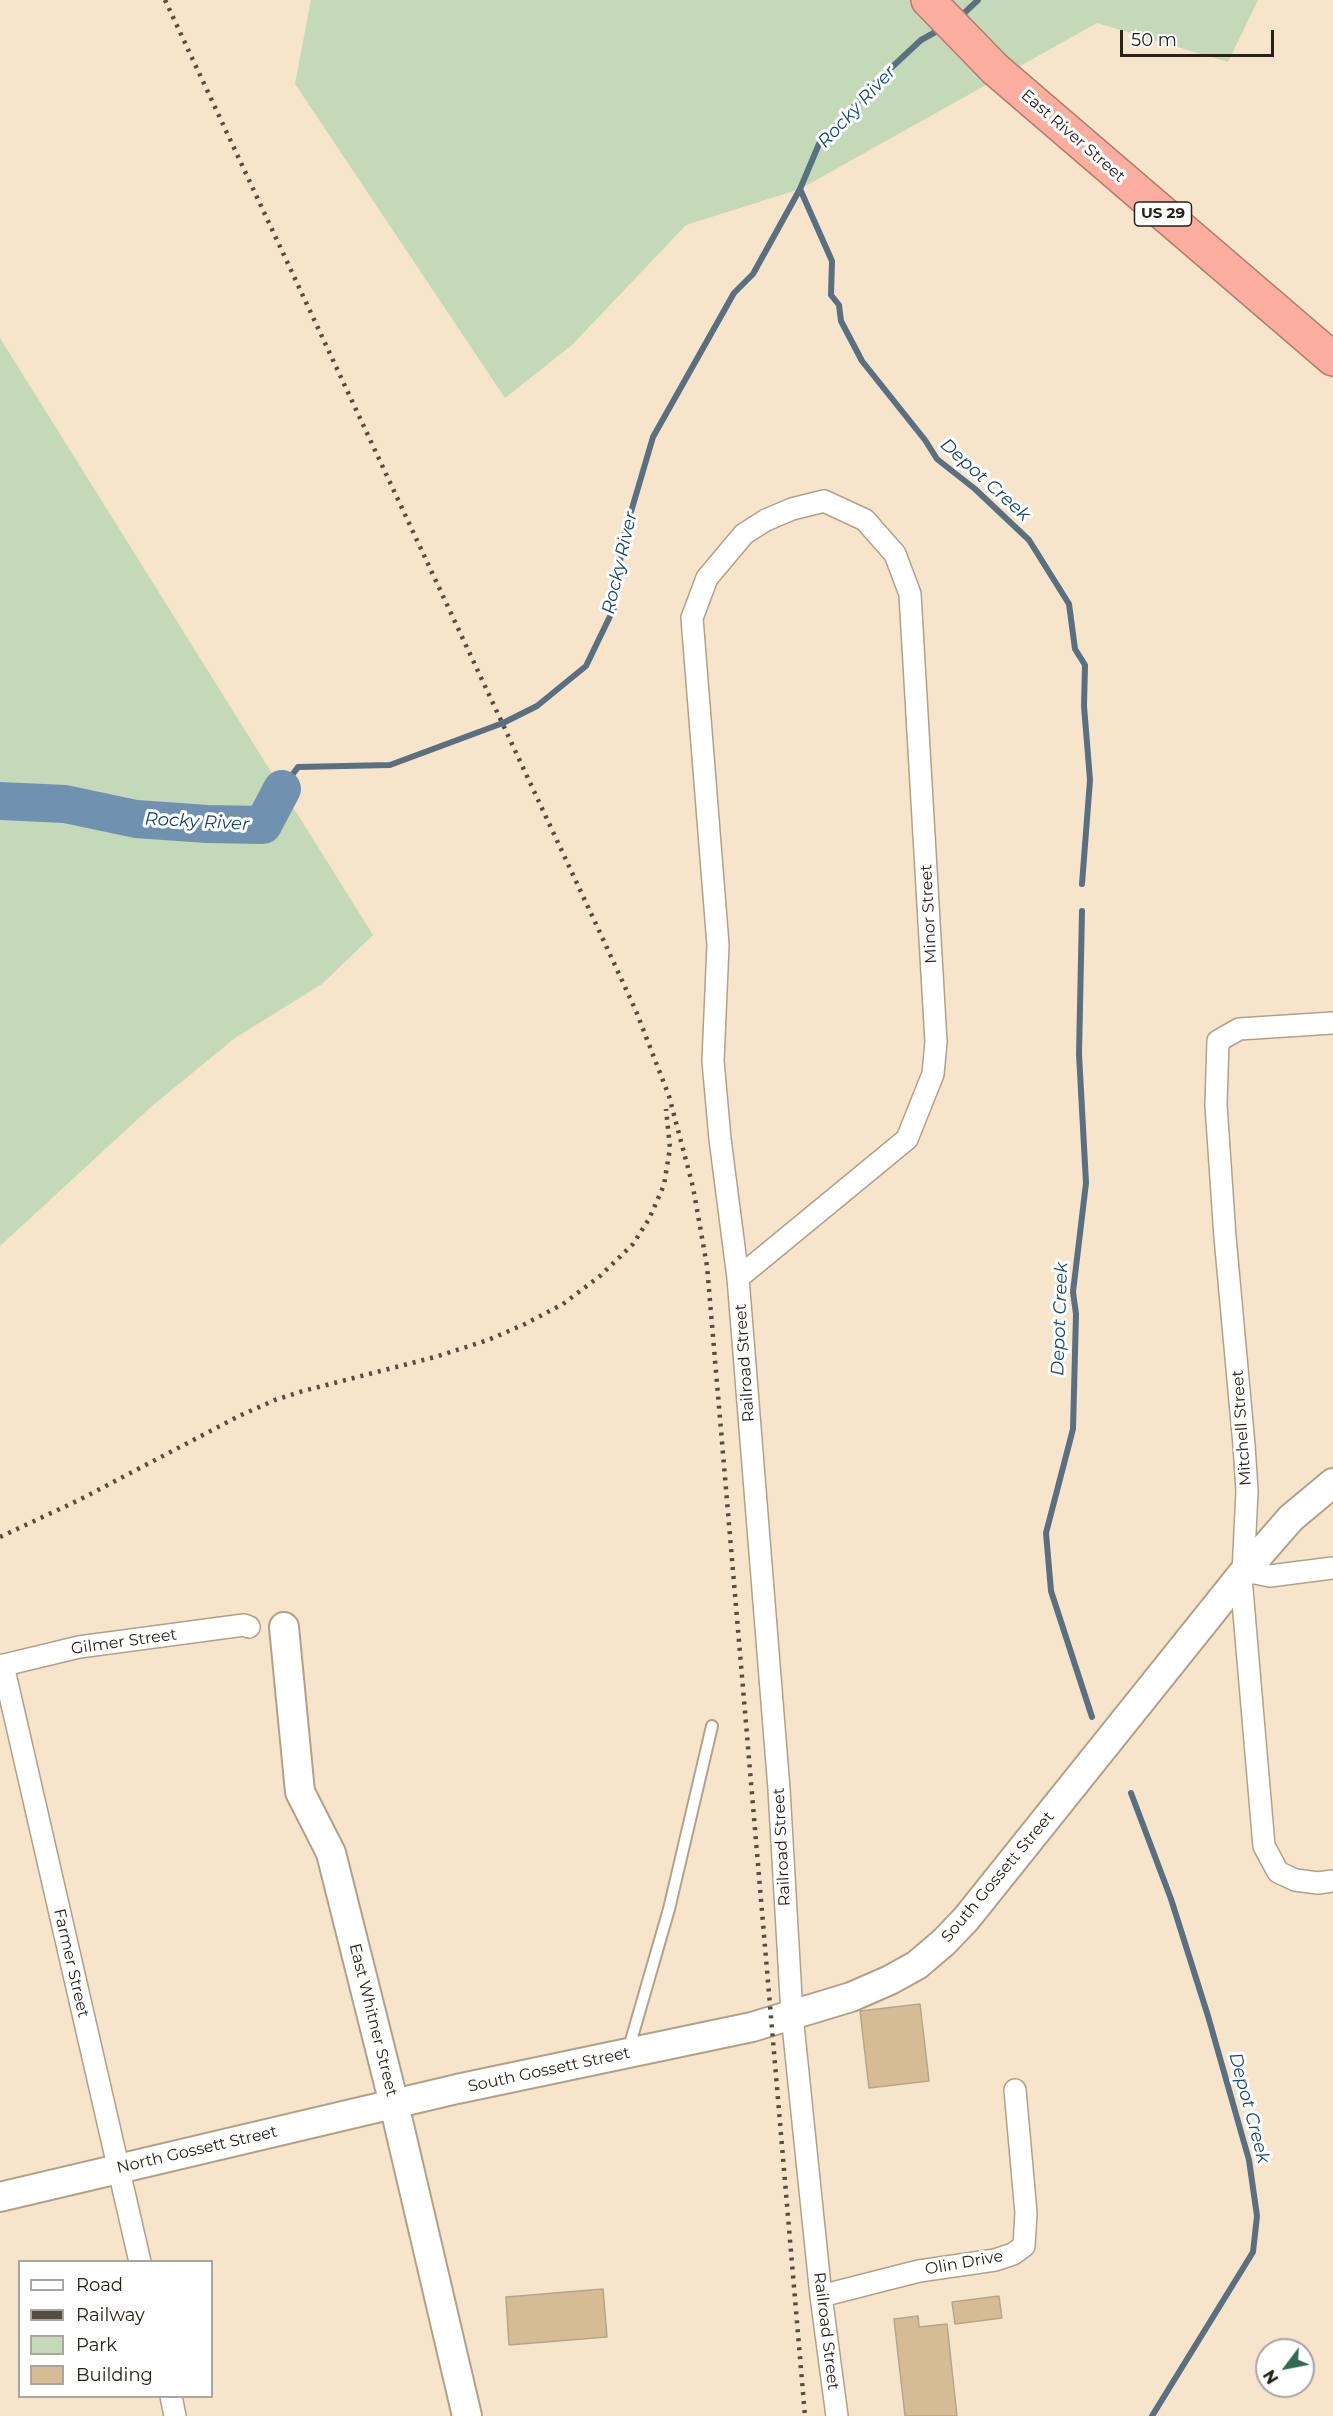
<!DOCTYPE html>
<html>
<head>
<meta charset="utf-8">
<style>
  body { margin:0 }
  #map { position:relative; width:1333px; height:2416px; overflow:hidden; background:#f6e5cb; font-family:Montserrat,sans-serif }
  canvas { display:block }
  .legend { position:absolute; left:18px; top:2260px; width:195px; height:138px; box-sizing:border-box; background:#fff; border:2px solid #a9a6a2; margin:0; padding:8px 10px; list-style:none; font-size:18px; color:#272117 }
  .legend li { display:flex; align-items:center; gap:12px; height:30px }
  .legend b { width:30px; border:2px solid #a9a6a2 }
  .north { position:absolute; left:1255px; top:2338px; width:60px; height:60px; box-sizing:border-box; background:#fff; border:2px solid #a9a6a2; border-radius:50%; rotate:238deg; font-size:16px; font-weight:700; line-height:24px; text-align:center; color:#272117 }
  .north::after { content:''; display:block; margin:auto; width:21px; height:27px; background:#336b52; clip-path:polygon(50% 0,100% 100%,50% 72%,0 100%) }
  .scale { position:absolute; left:1120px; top:30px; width:154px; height:27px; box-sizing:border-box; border:3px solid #272117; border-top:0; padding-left:8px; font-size:18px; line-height:21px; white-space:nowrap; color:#272117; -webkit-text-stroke:4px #fff; paint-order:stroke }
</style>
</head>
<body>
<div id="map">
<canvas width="1333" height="2416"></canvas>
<ul class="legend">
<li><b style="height:8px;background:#fff"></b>Road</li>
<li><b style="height:8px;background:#564d40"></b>Railway</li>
<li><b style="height:16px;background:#c4d9b7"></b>Park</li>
<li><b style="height:16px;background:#d5bc95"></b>Building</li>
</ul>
<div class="north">N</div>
<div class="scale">50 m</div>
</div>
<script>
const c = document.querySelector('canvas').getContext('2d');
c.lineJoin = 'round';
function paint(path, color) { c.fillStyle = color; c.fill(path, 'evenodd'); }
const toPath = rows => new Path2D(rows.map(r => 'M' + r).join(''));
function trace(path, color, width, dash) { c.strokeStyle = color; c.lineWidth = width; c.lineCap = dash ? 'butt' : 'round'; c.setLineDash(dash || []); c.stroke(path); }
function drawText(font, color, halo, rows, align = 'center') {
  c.font = font + ' Montserrat,sans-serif'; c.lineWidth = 6; c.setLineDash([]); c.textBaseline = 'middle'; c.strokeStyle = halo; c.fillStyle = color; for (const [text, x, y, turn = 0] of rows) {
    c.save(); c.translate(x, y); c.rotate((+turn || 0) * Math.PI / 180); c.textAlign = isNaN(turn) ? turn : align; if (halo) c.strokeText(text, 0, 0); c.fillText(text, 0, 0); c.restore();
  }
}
paint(toPath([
  [311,0,1258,0,1228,62,1097,23,800,189,686,225,572,345,505,398,295,84],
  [0,338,373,935,322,984,235,1038,152,1106,0,1246]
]), '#c4d9b7');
trace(toPath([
  [960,17,978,0],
  [800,189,832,261,831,295,839,305,841,321,862,361,925,440,937,459,975,489,1029,540,1069,604,1075,649,1085,665,1084,706,1090,780,1082,884],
  [282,789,298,767,390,765,503,723,537,706,586,666,614,608,623,539,653,437,734,293,753,274,800,189,819,144,876,82,921,40,941,29],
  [1082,911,1079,1054,1086,1183,1073,1292,1076,1314,1073,1429,1046,1533,1051,1591,1092,1717],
  [1131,1793,1171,1899,1208,2016,1249,2160,1257,2216,1253,2252,1152,2416]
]), '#5a7082', 6);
trace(toPath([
  [0,801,65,804,136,819,207,824,263,825,282,789]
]), '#7092b0', 38);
const building = toPath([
  [920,2004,929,2081,869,2088,860,2011,920,2004],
  [603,2289,607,2337,509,2345,506,2297,603,2289],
  [999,2296,1002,2318,955,2324,952,2302,999,2296],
  [918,2316,919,2327,947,2324,957,2416,905,2416,894,2319,918,2316]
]);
paint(building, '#d5bc95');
trace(building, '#b6a58d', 1.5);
const lane = toPath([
  [628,2051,669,1909,712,1726]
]);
const street = toPath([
  [824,501,865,520,895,554,910,594,936,1042,933,1074,907,1139,738,1278,720,1139,713,1061,718,945,692,618,707,578,744,534,766,520,792,509,824,501],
  [1333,1023,1239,1029,1218,1041,1216,1105,1225,1237,1244,1445,1247,1491,1243,1573,1241,1578,1264,1846,1278,1872,1295,1880,1318,1883,1333,1881],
  [738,1278,779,1789,792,2015,821,2296,837,2416],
  [1243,1573,1250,1572,1270,1576,1333,1568],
  [3,1665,140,2262],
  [0,1666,79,1647,244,1625,249,1627],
  [821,2296,919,2271,995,2260,1013,2254,1024,2246,1026,2213,1015,2090],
  [171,2396,175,2416]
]);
const secondary = toPath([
  [284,1627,300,1792,331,1853,394,2104,467,2416],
  [0,2197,457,2089,752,2027,851,1997,890,1980,917,1965,944,1942,966,1919,1243,1573,1291,1518,1333,1483]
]);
const highway = toPath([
  [928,0,995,69,1333,359]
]);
trace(lane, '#b1a188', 14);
trace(street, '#b1a188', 24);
trace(secondary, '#b1a188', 32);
trace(highway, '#b17d6f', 36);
trace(lane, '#fff', 10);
trace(street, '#fff', 21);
trace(secondary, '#fff', 28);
trace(highway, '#fbae9f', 33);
trace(toPath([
  [165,0,602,937,636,1011,669,1096,693,1187,707,1266,805,2416],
  [0,1537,79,1500,239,1416,275,1400,303,1391,435,1357,488,1340,525,1324,563,1304,600,1276,633,1244,649,1219,664,1185,670,1148,666,1109]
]), '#564d40', 4.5, [3, 6]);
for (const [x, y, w] of [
  [1163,214,57]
]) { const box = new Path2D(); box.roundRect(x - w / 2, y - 12, w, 24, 4.5); c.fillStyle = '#fff'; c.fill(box); trace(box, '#272117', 1.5); }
drawText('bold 15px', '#272117', null, [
  ["US 29",1163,214]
]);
drawText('16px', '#272117', '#fff', [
  ["East River Street",1073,136,41],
  ["Minor Street",929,914,-93],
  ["Railroad Street",745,1363,-94],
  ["Mitchell Street",1242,1428,-94],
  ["Gilmer Street",124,1642,-8],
  ["Railroad Street",782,1847,-93],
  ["South Gossett Street",998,1877,-50],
  ["Farmer Street",71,1963,77],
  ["East Whitner Street",373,2020,76],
  ["South Gossett Street",549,2070,-12],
  ["North Gossett Street",197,2150,-13],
  ["Olin Drive",964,2263,-10],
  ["Railroad Street",826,2331,83]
]);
drawText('italic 18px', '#114771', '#fff', [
  ["Rocky River",857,107,-47],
  ["Depot Creek",985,480,42],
  ["Rocky River",620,563,-77],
  ["Rocky River",197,822,3],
  ["Depot Creek",1060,1319,-88],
  ["Depot Creek",1249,2108,75]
]);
</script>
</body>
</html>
